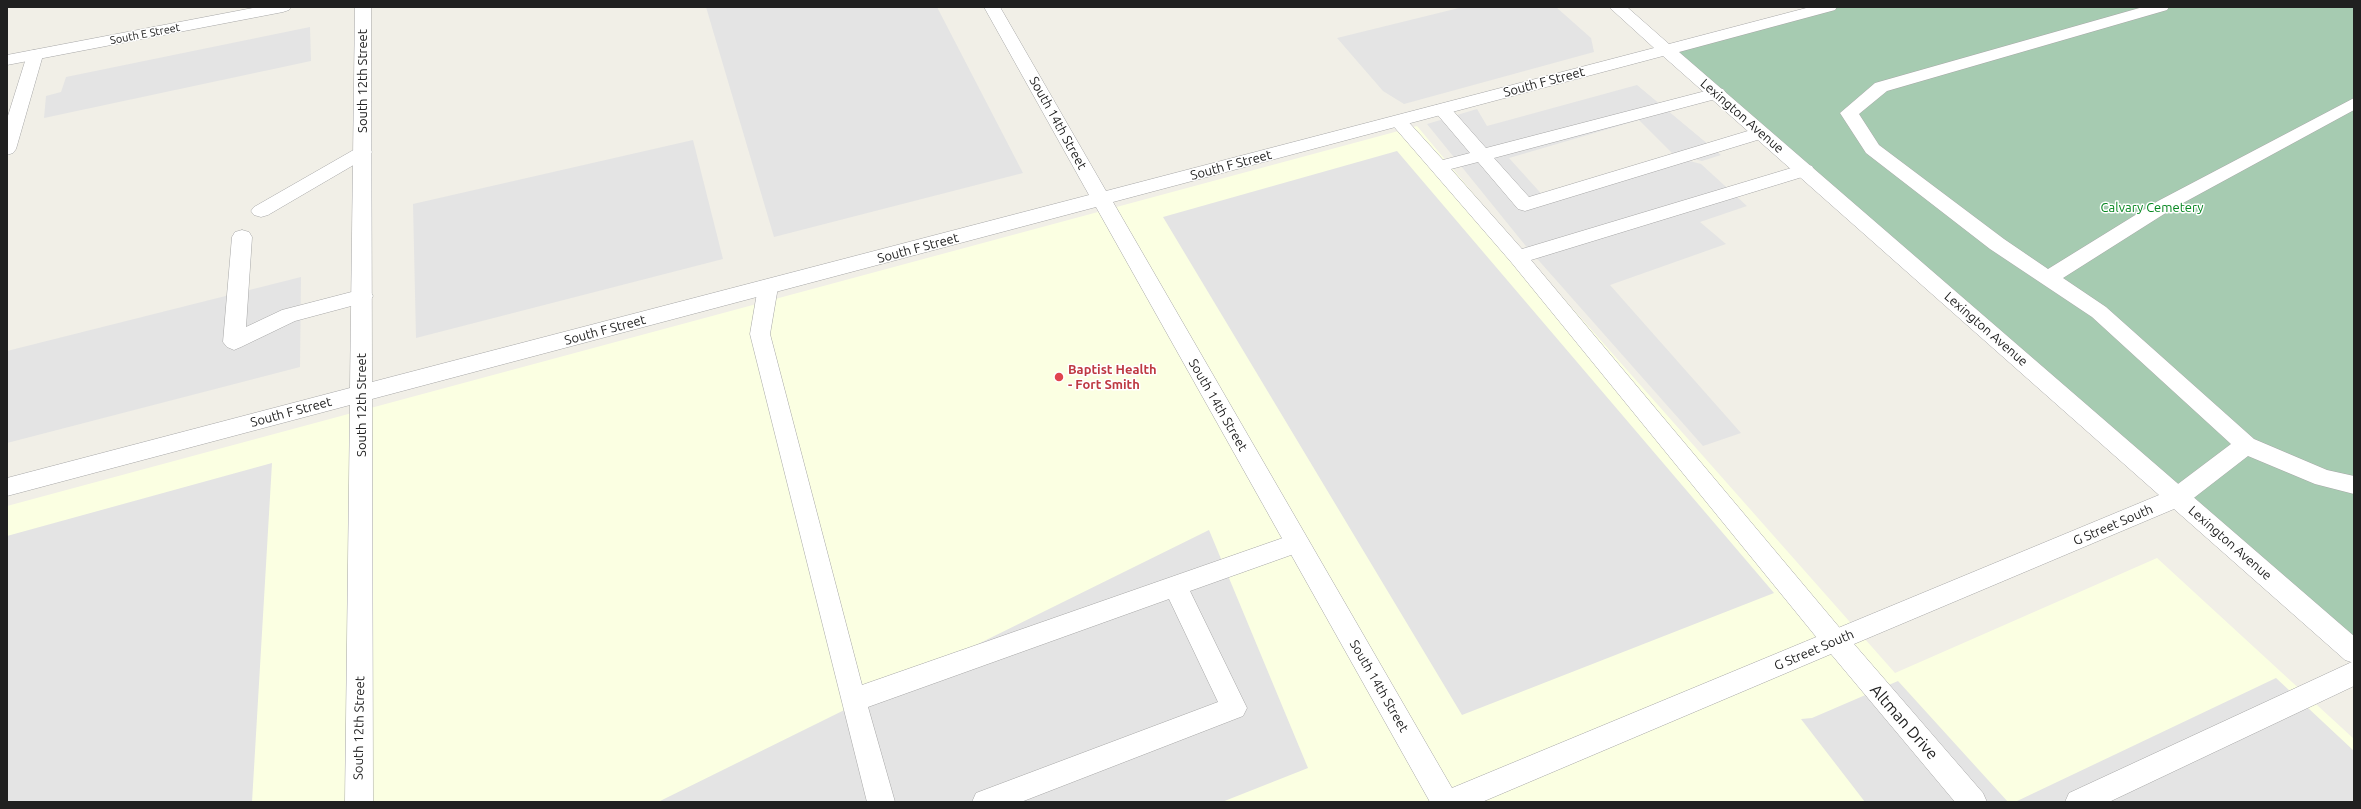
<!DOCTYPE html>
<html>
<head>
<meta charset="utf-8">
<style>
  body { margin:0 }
  #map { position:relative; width:2361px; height:809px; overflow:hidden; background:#f1efe7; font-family:Ubuntu,sans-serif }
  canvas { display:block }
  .frame { position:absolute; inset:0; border:8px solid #202020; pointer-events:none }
</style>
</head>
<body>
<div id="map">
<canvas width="2361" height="809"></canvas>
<div class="frame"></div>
</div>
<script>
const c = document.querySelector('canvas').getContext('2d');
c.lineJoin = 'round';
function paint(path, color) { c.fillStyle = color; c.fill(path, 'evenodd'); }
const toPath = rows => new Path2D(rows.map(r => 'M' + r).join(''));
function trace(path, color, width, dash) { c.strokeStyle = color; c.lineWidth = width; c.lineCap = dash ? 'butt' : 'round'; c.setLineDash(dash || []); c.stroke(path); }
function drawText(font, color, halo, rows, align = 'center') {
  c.font = font + ' Ubuntu,sans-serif'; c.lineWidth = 3; c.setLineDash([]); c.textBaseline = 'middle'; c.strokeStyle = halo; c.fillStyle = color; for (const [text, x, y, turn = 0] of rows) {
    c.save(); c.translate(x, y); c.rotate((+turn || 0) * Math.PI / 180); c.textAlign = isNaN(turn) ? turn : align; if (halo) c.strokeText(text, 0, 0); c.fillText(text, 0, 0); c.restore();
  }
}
paint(toPath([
  [1417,126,1520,249,1895,673,2157,558,2354,739,2354,802,7,802,7,506]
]), '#fbffe2');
paint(toPath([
  [1828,7,2354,7,2354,651,1665,50]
]), '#a6cbb1');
paint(toPath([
  [706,7,937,7,1023,173,774,237],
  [1463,7,1556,7,1591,38,1594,52,1404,104,1383,91,1337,38],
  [310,27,311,61,44,118,46,96,61,92,66,77],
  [1637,85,1721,155,1702,161,1672,153,1639,120,1509,158,1547,200,1682,159,1701,164,1747,206,1700,222,1726,244,1610,285,1741,433,1703,446,1525,245,1427,124,1477,109,1487,126],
  [693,140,723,259,416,338,413,204],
  [1397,151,1774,593,1462,715,1163,217],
  [301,277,300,367,7,443,7,351],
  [272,463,252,802,7,802,7,536],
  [1209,530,1308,768,1222,802,658,802],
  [2276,678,2354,751,2354,802,2015,802],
  [1898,681,2008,802,1865,802,1801,719,1812,718]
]), '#e4e4e4');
const service = toPath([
  [2143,7,2169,7,2167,10,1887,91,1859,114,1879,145,2004,239,2048,269,2158,201,2354,98,2354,110,2172,209,2063,278,2106,307,2254,439,2327,470,2354,476,2354,494,2315,484,2248,456,2186,504,2178,506,2170,504,2166,497,2170,490,2231,444,2092,317,1990,249,1866,153,1840,113,1875,83,2143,7],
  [35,50,41,51,43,55,16,149,13,153,7,155,7,119,27,55,29,51,35,50],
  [1717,88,1723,89,1726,93,1723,97,1494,158,1529,197,1761,127,1767,129,1770,133,1767,137,1525,211,1518,209,1478,162,1451,169,1522,249,1798,166,1805,164,1812,166,1814,170,1812,174,1531,260,1844,633,1848,641,1844,649,1835,652,1826,649,1511,262,1389,121,1392,117,1398,116,1404,117,1443,160,1470,153,1436,113,1433,109,1436,105,1448,105,1486,148,1717,88],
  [363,146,369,148,372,152,369,156,268,215,261,217,254,215,251,211,254,207,357,148,363,146],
  [242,230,249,232,252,237,246,327,282,310,363,289,370,291,373,296,370,301,295,321,241,347,234,350,227,347,223,342,232,237,235,232,242,230],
  [768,280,775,282,778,287,770,334,862,685,1297,533,1305,536,1309,543,1305,550,1190,591,1247,708,1243,716,1021,802,972,802,976,793,1218,702,1169,599,868,707,895,802,867,802,750,334,758,287,761,282,768,280],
  [2354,661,2354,686,2109,802,2065,802,2069,793,2354,661]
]);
const minor = toPath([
  [258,7,291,7,289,10,283,12,7,65,7,55,258,7],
  [355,7,371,7,372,382,1089,195,984,7,1000,7,1106,191,1654,48,1609,7,1627,7,1669,44,1810,7,1837,7,1835,10,1679,52,2354,636,2354,663,2345,660,2174,509,1854,644,1983,793,1987,802,1955,802,1831,654,1482,802,1430,802,1096,207,372,399,373,802,345,802,350,405,7,496,7,478,350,388,355,7],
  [1663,56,2159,495,1452,788,1113,202,1663,56]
]);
trace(service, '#a7a7a7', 1);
trace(minor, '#a7a7a7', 1);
paint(service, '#fff');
paint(minor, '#fff');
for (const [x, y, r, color] of [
  [1059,377,5,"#e0444e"]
]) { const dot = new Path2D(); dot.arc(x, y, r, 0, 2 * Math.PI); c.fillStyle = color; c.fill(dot); trace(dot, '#fff', 1.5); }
drawText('11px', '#202020', '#fff', [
  ["South E Street",145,34,-11]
]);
drawText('13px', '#202020', '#fff', [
  ["South 12th Street",363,81,-90],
  ["South F Street",1544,82,-15],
  ["Lexington Avenue",1742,116,41],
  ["South 14th Street",1058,123,61],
  ["South F Street",1231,165,-15],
  ["South F Street",918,248,-15],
  ["Lexington Avenue",1986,329,41],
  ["South F Street",605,330,-15],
  ["South 12th Street",362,405,-90],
  ["South 14th Street",1218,405,60],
  ["South F Street",291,412,-15],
  ["G Street South",2113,525,-23],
  ["Lexington Avenue",2230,543,41],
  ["G Street South",1814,650,-23],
  ["South 14th Street",1379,686,60],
  ["South 12th Street",359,728,-89]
]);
drawText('13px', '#068720', '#fff', [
  ["Calvary Cemetery",2152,208]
]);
drawText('bold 13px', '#be3a42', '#fff', [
  ["Baptist Health",1068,370],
  ["- Fort Smith",1068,385]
], 'left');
drawText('16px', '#202020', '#fff', [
  ["Altman Drive",1904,722,49]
]);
</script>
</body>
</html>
